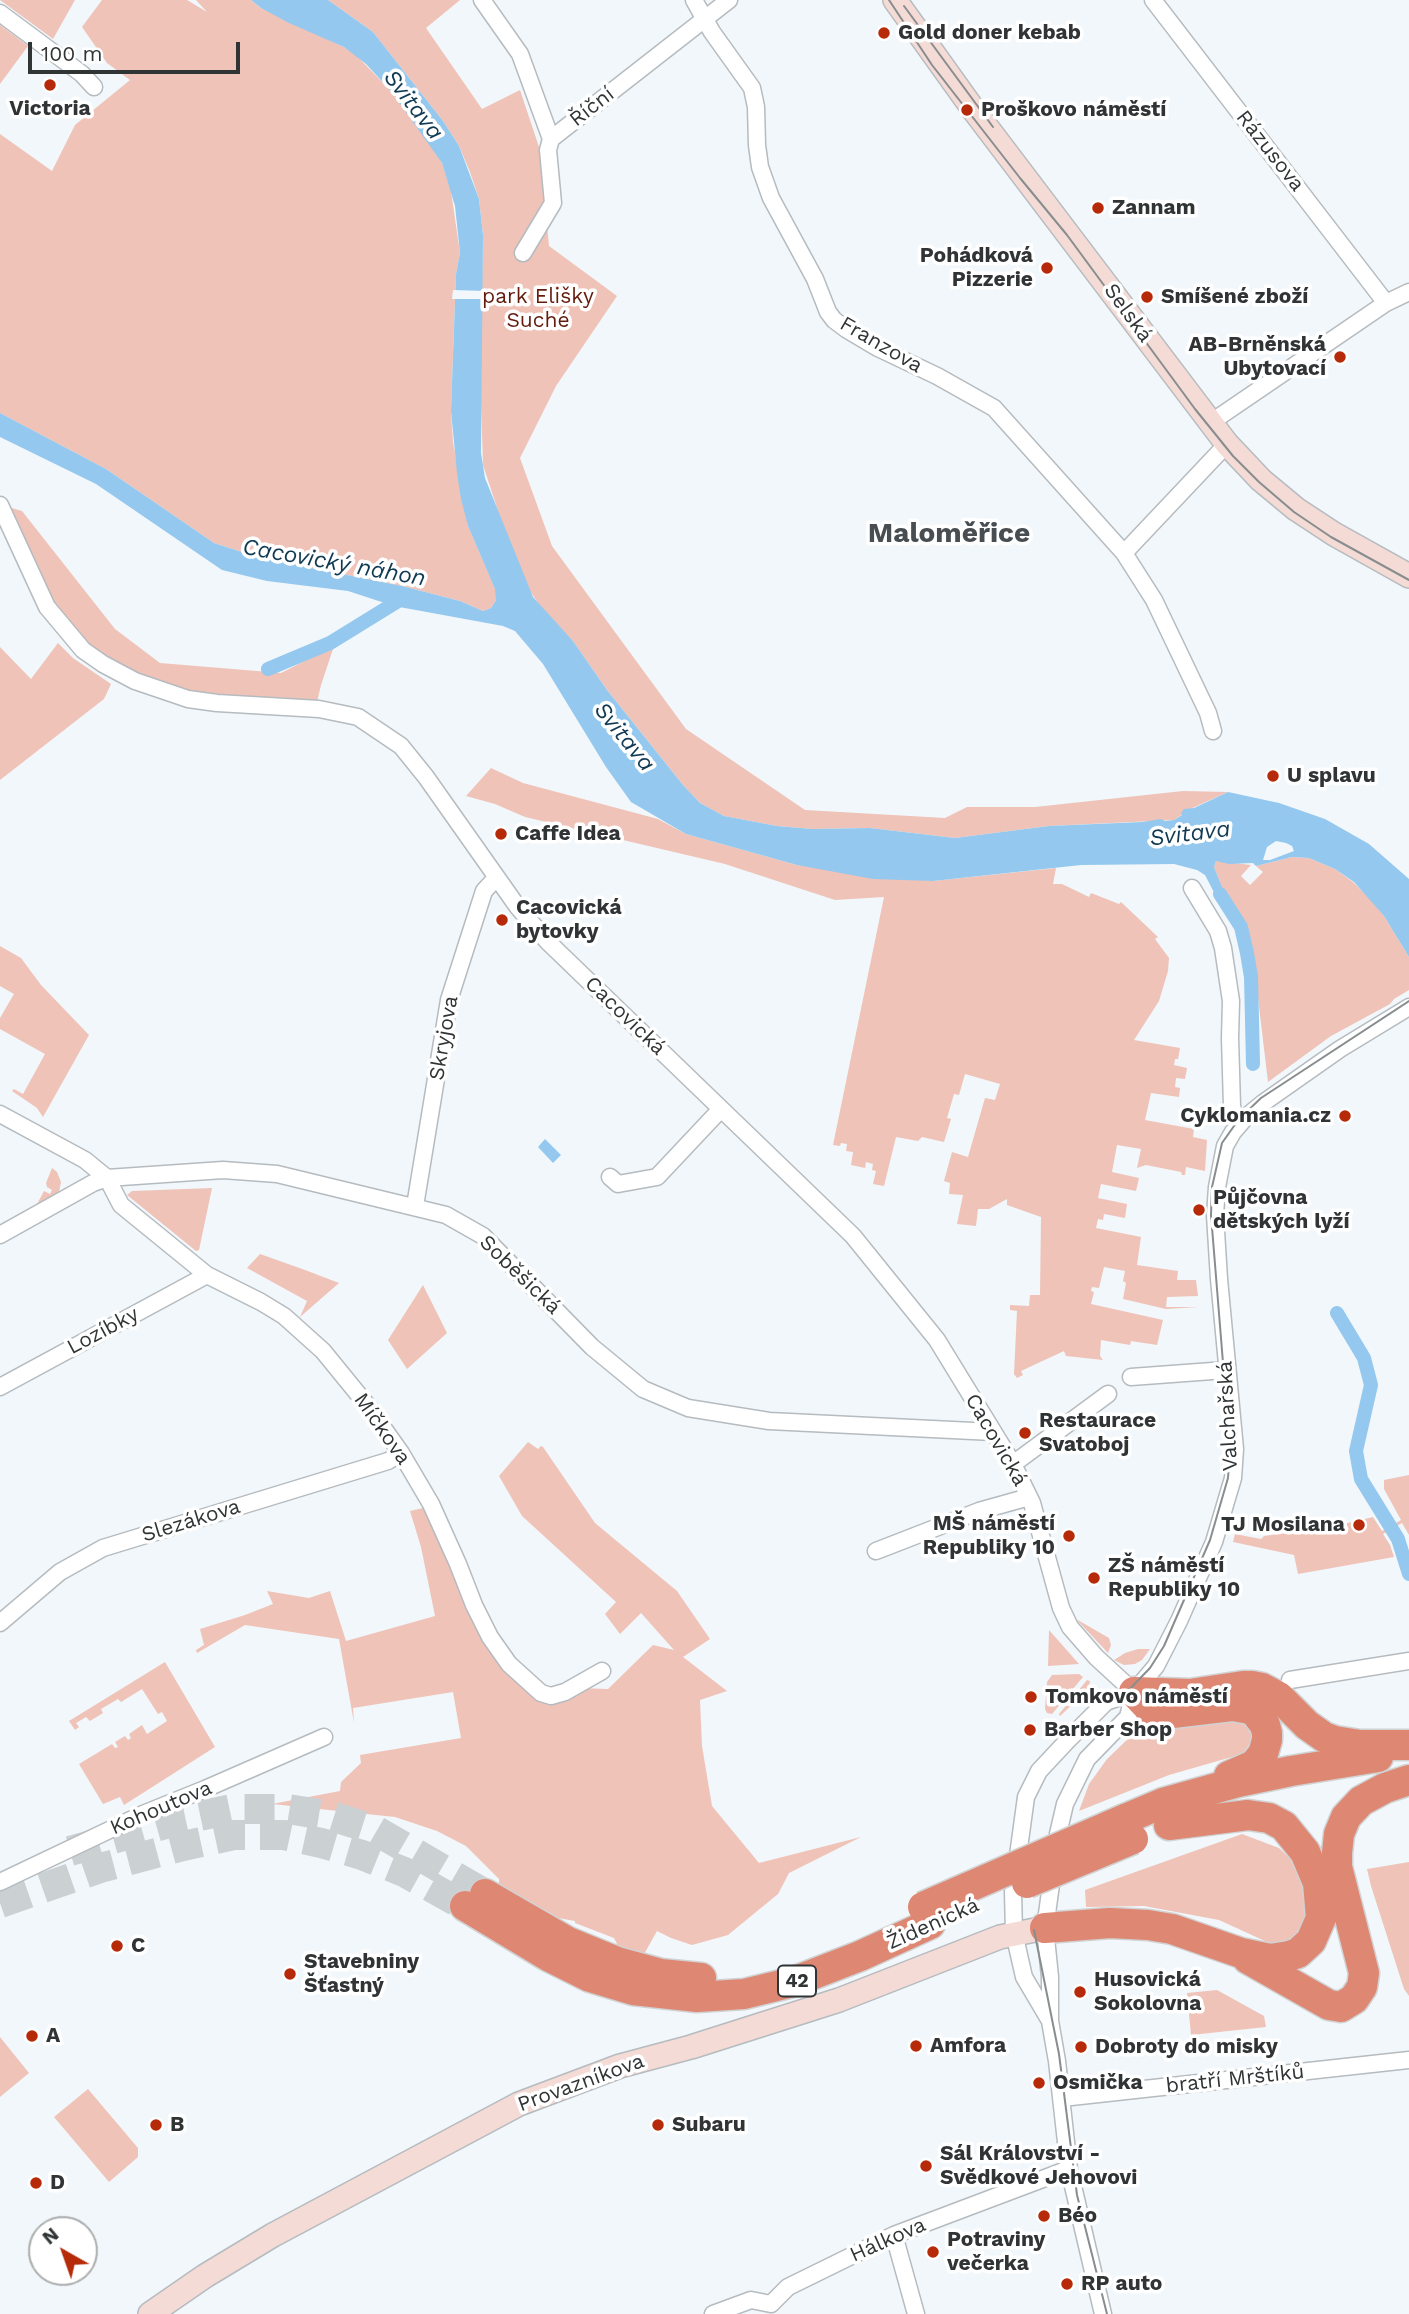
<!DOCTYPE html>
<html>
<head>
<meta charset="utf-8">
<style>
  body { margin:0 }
  #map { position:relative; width:1409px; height:2314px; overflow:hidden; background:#f1f7fb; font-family:"Work Sans",sans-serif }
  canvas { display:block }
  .north { position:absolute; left:28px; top:2216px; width:70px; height:70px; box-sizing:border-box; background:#fff; border:2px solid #adaeae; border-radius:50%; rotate:320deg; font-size:19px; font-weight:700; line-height:28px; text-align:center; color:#313435 }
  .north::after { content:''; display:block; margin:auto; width:24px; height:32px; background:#b62a09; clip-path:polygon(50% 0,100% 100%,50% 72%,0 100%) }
  .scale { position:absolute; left:28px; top:42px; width:212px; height:32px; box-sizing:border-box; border:4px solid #313435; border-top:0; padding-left:9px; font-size:21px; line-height:24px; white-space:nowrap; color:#313435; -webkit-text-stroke:5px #fff; paint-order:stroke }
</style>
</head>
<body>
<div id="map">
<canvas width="1409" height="2314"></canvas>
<div class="north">N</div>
<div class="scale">100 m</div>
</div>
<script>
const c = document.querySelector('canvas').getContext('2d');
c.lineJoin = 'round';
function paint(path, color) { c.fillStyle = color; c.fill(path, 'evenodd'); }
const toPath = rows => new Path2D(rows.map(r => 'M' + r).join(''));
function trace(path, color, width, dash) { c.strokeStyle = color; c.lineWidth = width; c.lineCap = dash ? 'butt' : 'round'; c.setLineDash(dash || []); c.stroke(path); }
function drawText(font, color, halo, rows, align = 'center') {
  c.font = font + ' "Work Sans",sans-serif'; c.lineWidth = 7; c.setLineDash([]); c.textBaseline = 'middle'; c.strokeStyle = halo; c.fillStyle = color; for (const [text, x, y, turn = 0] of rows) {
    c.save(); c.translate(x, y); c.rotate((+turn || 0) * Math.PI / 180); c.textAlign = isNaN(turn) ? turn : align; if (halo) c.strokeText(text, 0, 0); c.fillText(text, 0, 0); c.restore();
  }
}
paint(toPath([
  [0,0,75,0,53,39],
  [102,0,187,0,207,12,196,0,251,0,261,8,344,47,356,55,391,91,433,148,442,163,451,191,460,253,456,274,451,411,453,442,468,526,497,593,496,600,491,608,483,611,460,601,402,586,257,557,214,543,106,469,0,413,0,134,52,171,75,125,130,80,107,63,82,27],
  [328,0,460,0,426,28,482,109,520,90,540,150,549,246,617,296,556,386,520,458,552,546,686,729,805,810,945,818,967,807,1035,807,1183,791,1228,792,1190,809,1174,820,1049,826,955,838,870,828,812,829,777,826,724,816,700,803,683,785,607,690,573,641,540,606,528,588,501,520,483,465,480,371,483,235,479,199,470,172,459,146,443,121,373,32],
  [0,25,28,46,0,84],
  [8,507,22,511,115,629,160,663,281,673,334,646,321,685,317,702,290,698,214,696,161,685,113,664,68,628,30,562],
  [58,643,73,658,111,684,104,699,0,780,0,647,31,679],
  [491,768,523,783,658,819,686,834,797,865,933,881,1056,868,1053,884,1062,884,1089,897,1091,893,1119,904,1121,902,1158,937,1155,939,1169,958,1168,971,1159,1001,1134,1040,1180,1048,1178,1059,1175,1059,1174,1065,1187,1068,1185,1079,1176,1078,1175,1087,1180,1088,1179,1097,1151,1093,1145,1120,1194,1129,1193,1137,1207,1140,1205,1171,1186,1167,1185,1175,1182,1175,1181,1172,1146,1165,1137,1168,1141,1149,1117,1145,1112,1172,1139,1178,1136,1191,1101,1184,1098,1198,1127,1204,1125,1218,1104,1214,1103,1220,1098,1219,1096,1228,1141,1237,1137,1265,1178,1271,1177,1280,1196,1280,1198,1296,1167,1297,1166,1307,1199,1307,1166,1309,1123,1299,1126,1283,1123,1281,1125,1271,1104,1267,1099,1288,1092,1287,1091,1291,1094,1292,1091,1304,1163,1320,1157,1345,1131,1341,1130,1345,1101,1340,1100,1356,1103,1360,1066,1356,1064,1351,1021,1371,1023,1375,1017,1378,1014,1374,1017,1311,1010,1310,1010,1305,1029,1306,1030,1295,1040,1295,1041,1217,1007,1205,1007,1199,989,1209,978,1209,976,1226,957,1224,963,1195,949,1194,950,1183,944,1181,952,1152,968,1157,985,1098,995,1100,1000,1084,965,1074,959,1095,954,1094,947,1118,951,1119,944,1142,922,1137,918,1141,896,1137,884,1186,873,1184,876,1171,872,1170,873,1164,866,1162,865,1168,851,1165,853,1152,846,1151,847,1144,841,1143,840,1146,833,1145,884,897,835,900,725,864,525,817,495,804,466,796],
  [1292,857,1309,858,1335,869,1353,882,1370,899,1384,916,1409,957,1409,990,1394,999,1390,1004,1331,1036,1268,1082,1254,965,1246,925,1226,898,1214,867,1216,861,1251,865,1241,876,1250,885,1263,872,1256,866],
  [0,946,21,958,41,985,89,1035,43,1117,37,1108,12,1091,14,1089,23,1094,45,1054,0,1029,0,1018,14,994,0,986],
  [52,1168,57,1172,61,1182,59,1192,55,1197,35,1208,44,1191,50,1194,52,1190,47,1187,46,1183],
  [212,1188,199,1250,196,1251,127,1195,132,1191],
  [260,1254,305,1270,339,1283,300,1317,307,1301,247,1268],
  [423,1285,447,1333,407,1369,388,1340],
  [528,1442,538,1449,541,1446,543,1447,595,1523,677,1591,710,1639,683,1657,727,1691,700,1700,702,1746,712,1806,759,1863,861,1837,789,1873,778,1894,728,1935,692,1945,671,1938,657,1931,643,1956,620,1950,614,1938,575,1923,575,1921,552,1917,551,1913,534,1907,499,1887,499,1879,466,1846,437,1831,395,1817,272,1804,340,1791,341,1782,361,1763,360,1755,461,1738,453,1692,353,1708,354,1723,339,1639,245,1625,197,1653,196,1650,204,1645,200,1629,245,1615,273,1604,267,1591,309,1598,330,1591,346,1641,435,1616,421,1547,410,1511,428,1507,471,1608,538,1696,580,1688,608,1689,653,1645,674,1650,641,1613,620,1634,605,1614,616,1602,522,1516,499,1476],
  [1409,1475,1409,1535,1402,1523,1383,1534,1390,1545,1394,1557,1298,1574,1294,1555,1233,1542,1235,1534,1261,1539,1264,1536,1335,1526,1373,1517,1382,1531,1401,1520,1384,1489,1384,1480],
  [1076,1619,1109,1638,1111,1645,1108,1653],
  [1049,1630,1079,1664,1048,1666],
  [1138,1649,1150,1649,1142,1660,1135,1664,1124,1665,1114,1660,1125,1653],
  [165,1662,215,1747,124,1805,120,1797,103,1804,79,1764,112,1744,115,1748,118,1747,115,1742,125,1736,128,1740,131,1738,129,1734,142,1725,147,1734,167,1721,162,1712,158,1714,142,1689,121,1702,118,1699,101,1709,103,1713,90,1721,86,1717,76,1723,79,1727,75,1730,69,1721],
  [1079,1674,1083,1677,1052,1714,1047,1713,1045,1709,1047,1682,1052,1675],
  [1087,1680,1090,1681,1088,1690,1060,1716,1059,1714],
  [1235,1715,1250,1726,1252,1741,1242,1754,1169,1775,1079,1811,1089,1784,1107,1759,1132,1735],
  [1242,1834,1279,1848,1302,1870,1311,1916,1303,1934,1285,1944,1267,1942,1219,1920,1144,1906,1086,1907,1085,1890],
  [1409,1862,1409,1996,1404,1989,1371,1886,1367,1869],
  [1217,1990,1264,2016,1266,2027,1191,2035,1187,1993],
  [0,2037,29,2073,0,2097],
  [88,2089,138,2148,138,2157,109,2182,54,2117]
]), '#efc3b8');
paint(toPath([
  [251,0,328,0,373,32,443,121,459,146,479,199,483,235,481,453,485,478,533,597,573,641,607,690,683,785,700,803,724,816,777,826,812,829,870,828,955,838,1049,826,1142,822,1161,819,1165,821,1174,820,1182,815,1181,813,1184,809,1194,808,1228,792,1279,803,1325,819,1369,844,1409,879,1409,957,1384,916,1354,882,1335,869,1309,858,1292,857,1256,866,1253,863,1229,864,1216,861,1214,867,1226,897,1232,905,1227,909,1219,902,1205,875,1197,870,1174,864,1081,865,933,881,873,879,797,865,686,834,631,802,606,767,543,664,515,631,503,626,394,606,348,591,267,581,222,570,96,484,0,437,0,413,106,469,214,543,257,557,402,586,460,601,483,611,491,608,496,600,495,589,468,526,461,499,457,473,451,411,456,274,460,253,455,206,442,163,391,91,366,64,344,47,289,23,261,8],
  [1276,841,1286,843,1292,846,1294,851,1270,860,1263,860,1267,847],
  [545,1139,561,1155,553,1163,538,1147]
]), '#94c8ee');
paint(toPath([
  [453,290,485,291,485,299,452,299]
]), '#f1f7fb');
trace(toPath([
  [268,669,330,643,403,598],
  [1220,894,1241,927,1247,953,1251,977,1253,1064],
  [1337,1313,1364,1358,1371,1385,1356,1451,1361,1479,1398,1539,1409,1574]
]), '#94c8ee', 14);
trace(toPath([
  [70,1851,180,1820,232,1809,288,1809,331,1816,375,1830,485,1894],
  [0,1903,100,1868,183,1846,234,1835,284,1835,321,1843,362,1855,404,1872,465,1906]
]), '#cbd0d3', 30, [30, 15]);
const street = toPath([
  [482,0,520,54,551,139],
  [694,0,712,32,752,88,756,107,757,145,760,167,771,198,815,279,828,312,834,320,846,329,878,348,937,376,994,408,1124,553,1154,600,1208,713,1213,731],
  [1153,0,1386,303],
  [0,13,82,74,94,87],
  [523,253,553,203,548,150,551,139,729,0],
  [1210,423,1386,303,1409,292],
  [0,505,47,607,83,650,103,664,135,681,188,699,217,703,319,709,358,717,401,746,426,777,517,906,548,942,853,1236,937,1340,1013,1464,1032,1503,1061,1608,1070,1627,1096,1657,1134,1692],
  [1124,553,1227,444],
  [1192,888,1218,931,1223,948,1231,1001,1230,1038,1232,1106,1234,1114,1241,1122],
  [0,1114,85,1160,107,1178,121,1205,207,1275,261,1302,284,1316,323,1351,367,1405,401,1453,431,1504,458,1564,474,1605,490,1637,509,1664,541,1693,551,1696,565,1692,602,1671],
  [610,1177,618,1184,657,1177,721,1109],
  [415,1206,449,1000,484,891,496,878],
  [0,1235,93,1183,107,1178,223,1170,277,1174,446,1215,483,1236,592,1347,643,1389,688,1408,769,1421,993,1432],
  [1131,1377,1226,1370],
  [0,1387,207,1275],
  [1013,1464,1108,1394],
  [876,1551,979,1511,1029,1497],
  [0,1623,60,1572,103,1548,388,1461,401,1453],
  [1290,1680,1409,1661],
  [1134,1692,1156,1666,1179,1621,1214,1542,1233,1478,1235,1449,1219,1279,1215,1215,1217,1187,1225,1146,1233,1132,1246,1117,1263,1103,1340,1049,1409,1007],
  [0,1882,143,1814,205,1789,324,1737],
  [1050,2021,1024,1977,1014,1933,1013,1892,1026,1797,1039,1771,1068,1740,1106,1702,1134,1692],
  [1062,2098,1409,2060],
  [894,2235,916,2314],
  [771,2304,788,2287,894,2235,1069,2169],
  [713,2314,751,2300,771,2304],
  [1103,2314,1069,2169,1057,2061,1050,2021,1050,1977,1045,1928,1058,1834,1065,1804,1087,1759,1128,1717,1134,1692]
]);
const secondary = toPath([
  [895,0,973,109,1227,444,1261,480,1296,509,1334,534,1409,576],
  [150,2314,205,2276,273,2235,519,2104,620,2066,691,2047,839,2000,1000,1937,1045,1928]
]);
const highway = toPath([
  [1134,1692,1190,1694,1243,1686,1252,1686,1262,1688,1279,1697,1307,1725,1324,1737,1335,1741,1360,1745,1409,1745],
  [1134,1692,1150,1709,1164,1714,1232,1706,1250,1709,1256,1713,1265,1725,1267,1733,1267,1740,1263,1754,1254,1765,1229,1776],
  [1125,1819,1163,1803,1238,1782,1291,1771,1378,1757],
  [485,1894,568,1942,617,1962,661,1974,701,1978],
  [465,1906,548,1956,590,1977,633,1990,697,1997,744,1994,793,1982,860,1956,930,1924],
  [1045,1928,1110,1923,1148,1925,1172,1929,1241,1953,1270,1959,1289,1956,1298,1953,1311,1941,1321,1918,1318,1883,1305,1852,1284,1826,1269,1818,1248,1815,1169,1825],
  [1248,1959,1329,2005,1341,2007,1354,1999,1362,1987,1364,1973,1337,1867,1337,1853,1339,1834,1346,1817,1361,1801,1385,1788,1409,1780]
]);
trace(street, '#b5bbbf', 19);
trace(secondary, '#b5bbbf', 26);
trace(highway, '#d2d2d3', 33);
trace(street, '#fff', 16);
trace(secondary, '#f5dbd5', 23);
trace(highway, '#de8773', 30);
trace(toPath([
  [889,0,932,65,1020,178,1067,235,1195,409,1233,456,1259,482,1294,512,1331,537,1409,580],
  [904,6,993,127],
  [1125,1694,1150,1668,1164,1646,1210,1540,1228,1478,1230,1449,1211,1215,1212,1187,1222,1143,1239,1119,1261,1098,1409,1001],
  [1034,1930,1059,2054,1077,2195,1107,2314]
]), '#888d8f', 2);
const highwayBridge = toPath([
  [1027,1883,1133,1839],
  [923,1907,1125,1819]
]);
trace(highwayBridge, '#d2d2d3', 33, []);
trace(highwayBridge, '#de8773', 30);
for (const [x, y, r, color] of [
  [884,33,7,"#b62a09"],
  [50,85,7,"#b62a09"],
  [967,110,7,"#b62a09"],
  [1098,208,7,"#b62a09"],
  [1047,268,7,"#b62a09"],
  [1147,297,7,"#b62a09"],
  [1340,357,7,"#b62a09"],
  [1273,776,7,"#b62a09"],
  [501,834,7,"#b62a09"],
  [502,920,7,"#b62a09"],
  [1345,1116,7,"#b62a09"],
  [1199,1210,7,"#b62a09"],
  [1025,1433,7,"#b62a09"],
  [1359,1525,7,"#b62a09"],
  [1069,1536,7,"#b62a09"],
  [1094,1578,7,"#b62a09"],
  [1031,1697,7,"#b62a09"],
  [1030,1730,7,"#b62a09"],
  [117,1946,7,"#b62a09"],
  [290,1974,7,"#b62a09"],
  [1080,1992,7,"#b62a09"],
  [32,2036,7,"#b62a09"],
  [916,2046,7,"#b62a09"],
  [1081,2047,7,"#b62a09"],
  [1039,2083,7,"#b62a09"],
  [156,2125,7,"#b62a09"],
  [658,2125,7,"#b62a09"],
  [926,2166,7,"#b62a09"],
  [36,2183,7,"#b62a09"],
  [1044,2216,7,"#b62a09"],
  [933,2252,7,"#b62a09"],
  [1067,2284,7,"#b62a09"]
]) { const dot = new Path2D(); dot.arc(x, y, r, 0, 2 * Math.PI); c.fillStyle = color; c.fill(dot); trace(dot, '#fff', 2.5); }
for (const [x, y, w] of [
  [797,1981,38]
]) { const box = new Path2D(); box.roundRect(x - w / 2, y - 15.5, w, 31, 5); c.fillStyle = '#fff'; c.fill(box); trace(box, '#313435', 2); }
drawText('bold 19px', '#313435', null, [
  ["42",797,1981]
]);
drawText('bold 21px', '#313435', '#fff', [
  ["Gold doner kebab",898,33],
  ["Victoria",50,109,"center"],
  ["Proškovo náměstí",981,110],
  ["Zannam",1112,208],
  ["Pohádková",1033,256,"right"],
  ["Pizzerie",1033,280,"right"],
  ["Smíšené zboží",1161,297],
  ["AB-Brněnská",1326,345,"right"],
  ["Ubytovací",1326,369,"right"],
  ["U splavu",1287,776],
  ["Caffe Idea",515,834],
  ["Cacovická",516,908],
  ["bytovky",516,932],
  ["Cyklomania.cz",1331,1116,"right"],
  ["Půjčovna",1213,1198],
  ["dětských lyží",1213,1222],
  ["Restaurace",1039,1421],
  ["Svatoboj",1039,1445],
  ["MŠ náměstí",1055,1524,"right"],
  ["Republiky 10",1055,1548,"right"],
  ["TJ Mosilana",1345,1525,"right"],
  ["ZŠ náměstí",1108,1566],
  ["Republiky 10",1108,1590],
  ["Tomkovo náměstí",1045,1697],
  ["Barber Shop",1044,1730],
  ["C",131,1946],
  ["Stavebniny",304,1962],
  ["Šťastný",304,1986],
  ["Husovická",1094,1980],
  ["Sokolovna",1094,2004],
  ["A",46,2036],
  ["Amfora",930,2046],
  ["Dobroty do misky",1095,2047],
  ["Osmička",1053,2083],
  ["B",170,2125],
  ["Subaru",672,2125],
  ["Sál Království -",940,2154],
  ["Svědkové Jehovovi",940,2178],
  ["D",50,2183],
  ["Béo",1058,2216],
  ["Potraviny",947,2240],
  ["večerka",947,2264],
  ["RP auto",1081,2284]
], 'left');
drawText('21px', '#313435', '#fff', [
  ["Říční",592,107,-38],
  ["Rázusova",1270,151,52],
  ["Selská",1128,313,54],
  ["Franzova",881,345,30],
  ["Cacovická",625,1016,44],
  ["Skryjova",444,1038,-80],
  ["Soběšická",520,1275,44],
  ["Lozíbky",103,1331,-28],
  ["Valchařská",1228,1416,-93],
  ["Míčkova",382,1429,55],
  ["Cacovická",996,1440,60],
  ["Slezákova",191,1521,-17],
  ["Kohoutova",161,1808,-23],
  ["Židenická",933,1924,-24],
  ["bratří Mrštíků",1235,2079,-6],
  ["Provazníkova",581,2083,-20],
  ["Hálkova",888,2240,-24]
]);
drawText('21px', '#631b0c', '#fff', [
  ["park Elišky",538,297],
  ["Suché",538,321]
]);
drawText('italic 23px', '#103a53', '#fff', [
  ["Svitava",413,105,52],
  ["Cacovický náhon",334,563,10],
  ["Svitava",624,737,51],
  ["Svitava",1190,834,-7]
]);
drawText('bold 28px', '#484d51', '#fff', [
  ["Maloměřice",949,534]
]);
</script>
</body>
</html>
